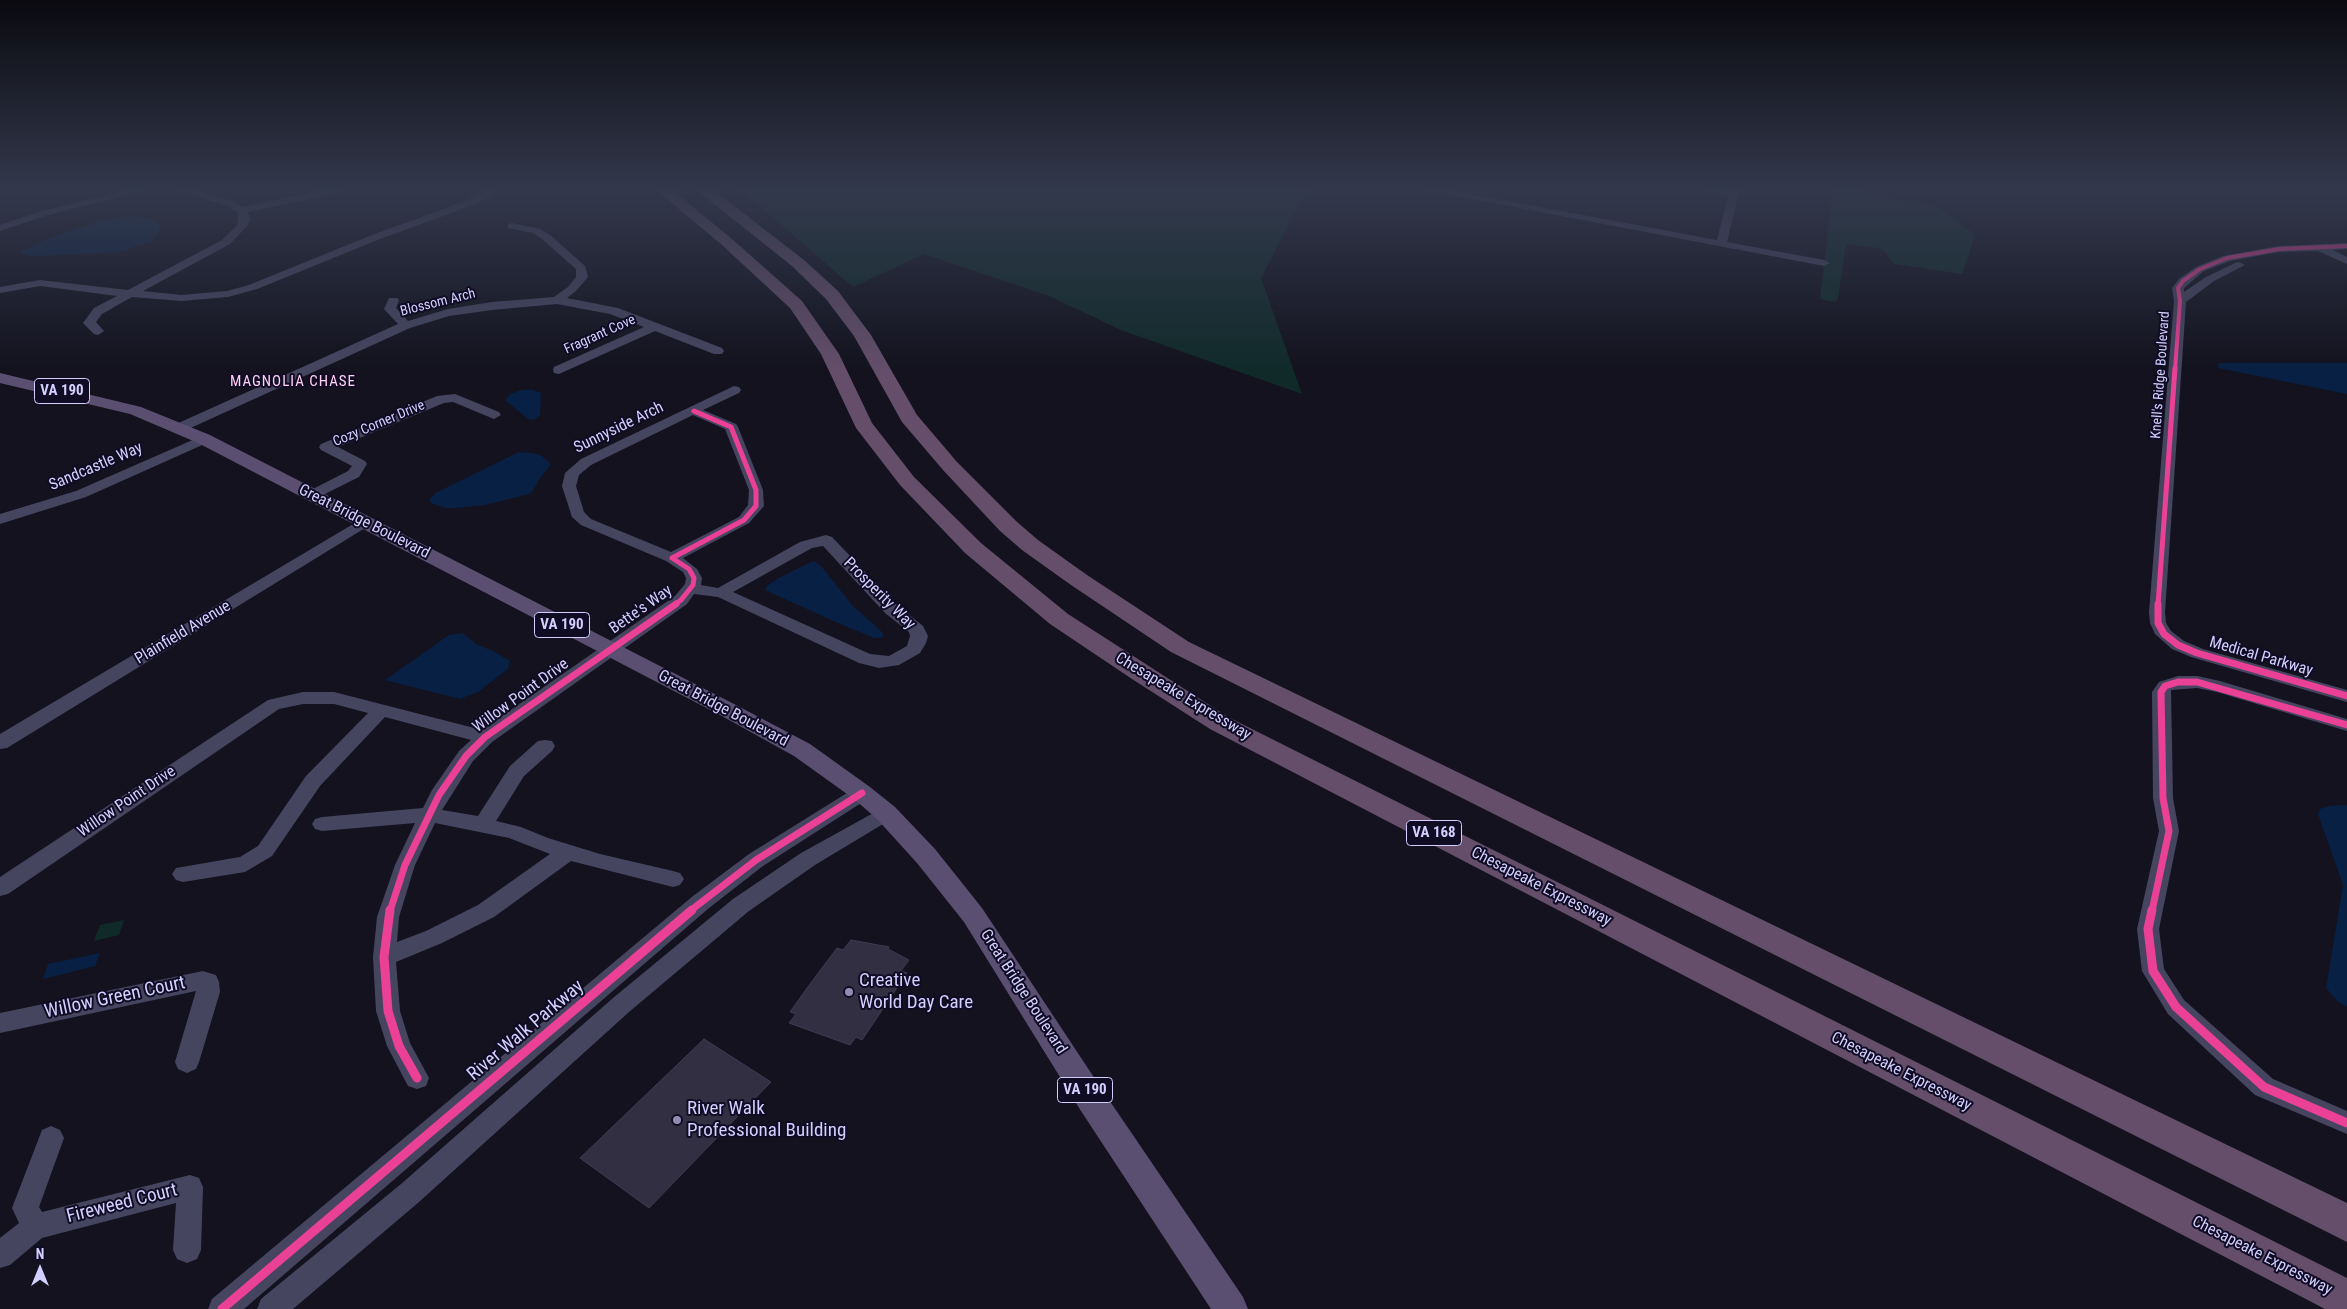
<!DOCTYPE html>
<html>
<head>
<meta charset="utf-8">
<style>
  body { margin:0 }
  #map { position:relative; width:2347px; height:1309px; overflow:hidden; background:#13121e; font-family:"Roboto Condensed",sans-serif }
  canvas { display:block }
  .north { position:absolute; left:15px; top:1244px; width:50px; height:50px; -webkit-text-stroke:4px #0f0c24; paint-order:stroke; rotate:0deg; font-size:14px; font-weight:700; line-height:20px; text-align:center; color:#d3cfff }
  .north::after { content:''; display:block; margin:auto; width:18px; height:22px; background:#d3cfff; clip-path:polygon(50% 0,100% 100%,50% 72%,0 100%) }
</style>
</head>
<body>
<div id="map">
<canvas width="2347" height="1309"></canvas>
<div class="north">N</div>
</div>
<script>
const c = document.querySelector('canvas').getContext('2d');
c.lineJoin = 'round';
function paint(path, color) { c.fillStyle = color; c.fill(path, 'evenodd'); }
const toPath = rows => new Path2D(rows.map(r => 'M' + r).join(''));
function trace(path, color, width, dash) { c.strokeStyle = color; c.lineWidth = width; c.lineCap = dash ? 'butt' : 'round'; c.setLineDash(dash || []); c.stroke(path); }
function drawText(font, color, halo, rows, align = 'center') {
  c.font = font + ' "Roboto Condensed",sans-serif'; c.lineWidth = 4; c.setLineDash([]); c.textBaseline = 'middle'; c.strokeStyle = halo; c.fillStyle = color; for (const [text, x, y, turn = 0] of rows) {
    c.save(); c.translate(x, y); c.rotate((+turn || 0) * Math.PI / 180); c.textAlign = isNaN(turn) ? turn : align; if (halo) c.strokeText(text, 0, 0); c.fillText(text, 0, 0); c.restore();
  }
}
paint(toPath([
  [1311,188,1302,199,1261,278,1302,394,1121,330,1049,296,924,254,853,287,756,203,734,188],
  [1833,188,1860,188,1871,195,1935,205,1975,235,1962,274,1894,264,1883,249,1846,244,1838,298,1835,302,1820,299],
  [124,920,119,935,94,941,100,925]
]), '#102a2a');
paint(toPath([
  [130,216,153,219,161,226,156,237,149,242,120,252,37,256,25,255,20,252,40,242,78,228,107,219],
  [2219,363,2347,363,2347,394,2218,368],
  [521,390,533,390,541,393,540,415,534,420,528,419,505,400,510,394],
  [519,452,533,453,542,456,551,464,538,481,533,491,529,494,485,505,456,508,446,508,431,503,429,500,435,493],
  [811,562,816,562,822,567,852,605,882,632,884,635,881,638,874,638,831,620,765,590,767,586,777,579],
  [463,633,476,644,493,651,510,661,508,669,478,692,460,699,385,680,449,635],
  [2347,805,2347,1007,2337,1001,2326,988,2343,885,2318,814,2320,809,2329,806],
  [100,953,95,966,43,979,48,964]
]), '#082043');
const building = toPath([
  [851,940,889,947,888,949,909,960,901,971,907,973,862,1040,856,1037,850,1045,789,1023,796,1014,790,1012,810,984,837,948,843,950,851,940],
  [704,1039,771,1082,649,1208,580,1158,704,1039]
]);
paint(building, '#312f41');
trace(building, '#3e3b53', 1);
paint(toPath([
  [136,188,155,188,45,216,0,231,0,225,38,212,136,188],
  [171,188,189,188,236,202,242,207,331,188,343,190,338,193,248,212,250,219,248,225,230,244,143,291,181,295,227,291,249,285,372,235,468,200,487,188,498,188,492,196,476,204,380,239,257,289,228,297,181,301,132,297,102,314,96,322,104,331,98,335,94,334,83,323,94,308,117,296,40,286,0,293,0,287,40,280,128,290,222,240,238,224,238,213,228,206,171,188],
  [1414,188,1438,188,1717,240,1728,196,1696,188,1730,190,1740,188,1727,242,1824,260,1830,263,1824,266,1414,188],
  [512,223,540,229,550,235,585,266,588,277,576,291,567,298,618,308,722,348,724,351,722,354,714,354,655,331,559,374,554,373,553,370,554,367,644,327,610,314,557,304,492,310,449,316,410,328,184,431,179,432,172,428,174,425,398,324,384,309,389,298,397,298,399,300,396,308,408,321,448,309,492,302,554,297,568,287,576,277,576,269,542,239,533,233,508,228,508,224,512,223],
  [2347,243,2347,249,2333,250,2347,257,2347,264,2318,251,2279,252,2230,261,2204,271,2184,288,2184,292,2206,277,2235,263,2239,262,2245,265,2214,281,2186,302,2165,612,2166,623,2171,631,2184,641,2203,649,2347,690,2347,702,2191,657,2172,649,2155,634,2150,623,2149,612,2174,301,2172,288,2179,279,2196,267,2223,256,2279,246,2347,243],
  [734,386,739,387,741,390,739,393,703,410,736,424,738,427,763,490,764,506,749,523,683,558,697,569,702,578,701,585,718,588,800,542,826,535,832,537,897,605,923,626,928,636,926,643,920,653,899,665,879,668,859,663,718,597,694,594,687,604,492,742,473,761,442,810,478,816,510,766,538,741,545,740,552,741,555,746,552,751,524,776,496,821,521,827,548,838,600,854,673,871,680,873,684,879,680,885,673,887,571,861,494,917,442,943,396,962,400,1011,410,1043,429,1078,426,1086,417,1089,408,1086,387,1046,376,1011,373,957,377,917,395,865,415,823,322,831,315,829,312,824,315,819,322,817,423,808,432,790,459,751,471,740,385,717,320,786,272,856,245,872,183,882,176,880,172,874,176,868,240,857,258,846,306,776,368,713,334,704,303,704,279,709,8,894,0,896,0,877,268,700,303,692,334,692,482,730,675,596,685,584,686,578,683,572,666,561,581,525,572,517,562,486,565,473,581,459,734,386],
  [693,415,725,429,749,490,748,505,739,517,671,552,591,519,584,512,576,486,579,475,591,465,693,415],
  [823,546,885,613,909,632,910,636,907,646,889,656,870,654,733,592,812,548,823,546],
  [435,823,509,838,550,854,478,905,426,931,397,942,399,917,415,865,435,823],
  [455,394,499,412,501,415,494,419,453,402,444,403,338,447,365,461,367,464,359,477,317,498,312,499,305,495,307,492,348,471,352,466,321,450,319,447,321,444,437,396,455,394],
  [204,435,211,439,209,442,86,497,0,524,0,514,76,491,204,435],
  [365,517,373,522,370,525,7,748,0,749,0,734,365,517],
  [2178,676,2197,676,2220,681,2347,719,2347,731,2217,692,2197,688,2171,690,2173,798,2179,831,2159,929,2164,969,2184,1000,2273,1079,2347,1111,2347,1134,2255,1095,2168,1014,2142,971,2137,929,2159,831,2153,798,2152,692,2159,682,2178,676],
  [862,786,869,788,872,793,869,798,763,866,709,908,244,1309,208,1309,212,1299,693,896,749,854,855,788,862,786],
  [886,806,893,808,896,813,893,818,815,865,749,911,629,1012,419,1202,293,1309,257,1309,261,1299,401,1184,613,998,733,899,801,853,886,806],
  [203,971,216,975,219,982,220,992,199,1062,196,1069,187,1073,178,1069,175,1062,196,991,0,1033,0,1013,203,971],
  [51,1126,60,1130,64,1138,39,1207,42,1212,190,1175,199,1178,203,1187,201,1250,197,1259,187,1263,177,1259,173,1250,176,1203,42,1238,10,1265,0,1268,0,1238,19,1223,12,1208,42,1130,51,1126]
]), '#464560');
paint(toPath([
  [0,373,141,407,210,435,736,705,810,744,870,787,895,807,935,849,982,908,1103,1091,1243,1297,1248,1309,1211,1309,1081,1111,964,922,917,863,877,819,854,799,794,756,720,715,198,443,130,414,0,383,0,373]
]), '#5a4f71');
paint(toPath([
  [654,188,670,188,732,239,802,301,839,354,872,423,914,477,981,543,1068,614,1228,717,2347,1278,2347,1309,2325,1309,1210,729,1132,679,1050,624,965,553,900,485,856,428,821,354,790,308,722,245,654,188],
  [694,188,711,188,804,260,838,291,871,335,917,415,957,462,1016,521,1038,540,1087,575,1189,642,2347,1203,2347,1242,1171,652,1071,585,1022,550,1000,531,943,470,902,422,854,336,826,299,792,266,694,188]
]), '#644e6a');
trace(toPath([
  [2175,370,2180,301,2178,288,2183,281,2200,269,2227,258,2279,249,2347,246]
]), '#ea4096', 4);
trace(toPath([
  [674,605,681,600,693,585,694,578,689,569,672,558,744,520,756,506,756,490,731,427,694,411],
  [2158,605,2175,368]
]), '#ea4096', 5);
trace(toPath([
  [2158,604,2158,623,2164,634,2178,645,2197,653,2347,696],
  [390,911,405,865,439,795,466,756,485,737,676,604],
  [690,911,756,860,862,793],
  [2152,911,2169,831,2163,798,2161,692,2165,686,2178,682,2197,682,2347,725]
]), '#ea4096', 7);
trace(toPath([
  [390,910,384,957,388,1011,399,1046,417,1078],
  [2152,910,2148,929,2153,971,2176,1007,2264,1087,2347,1123],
  [222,1309,692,910]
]), '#ea4096', 9);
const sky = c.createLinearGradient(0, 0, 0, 372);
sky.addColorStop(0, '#0a0a10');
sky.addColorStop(0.51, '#33394c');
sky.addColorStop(1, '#33394c00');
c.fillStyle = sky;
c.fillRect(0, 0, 2347, 372);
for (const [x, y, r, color] of [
  [849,992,5,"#908db0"],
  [677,1120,5,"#908db0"]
]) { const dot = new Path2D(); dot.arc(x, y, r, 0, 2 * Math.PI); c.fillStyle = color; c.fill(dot); trace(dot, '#0f0c24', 2); }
drawText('14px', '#d3cfff', '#0f0c24', [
  ["Blossom Arch",438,303,-14],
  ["Fragrant Cove",600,335,-24],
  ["Knell's Ridge Boulevard",2161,375,-86],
  ["Cozy Corner Drive",379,424,-23]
]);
c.letterSpacing = '1px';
drawText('15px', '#ffd1f0', '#0f0c24', [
  ["MAGNOLIA CHASE",293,382]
]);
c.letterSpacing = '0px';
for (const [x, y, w] of [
  [62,391,55],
  [562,625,55],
  [1434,833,55],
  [1085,1090,55]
]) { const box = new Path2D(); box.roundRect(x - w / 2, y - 12.5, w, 25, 4); c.fillStyle = '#0f0c24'; c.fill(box); trace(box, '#d3cfff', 1); }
drawText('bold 15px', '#d3cfff', null, [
  ["VA 190",62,391],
  ["VA 190",562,625],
  ["VA 168",1434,833],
  ["VA 190",1085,1090]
]);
drawText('16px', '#d3cfff', '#0f0c24', [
  ["Sunnyside Arch",619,428,-26],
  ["Sandcastle Way",96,467,-23],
  ["Great Bridge Boulevard",364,522,27],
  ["Prosperity Way",879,594,45],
  ["Bette's Way",641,610,-35],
  ["Plainfield Avenue",183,633,-31],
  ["Medical Parkway",2261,657,16],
  ["Willow Point Drive",521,696,-36],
  ["Chesapeake Expressway",1183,697,31],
  ["Great Bridge Boulevard",723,709,28],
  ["Willow Point Drive",127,802,-34],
  ["Chesapeake Expressway",1541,887,27],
  ["Great Bridge Boulevard",1023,992,57],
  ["Chesapeake Expressway",1901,1072,27],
  ["Chesapeake Expressway",2262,1256,27]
]);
drawText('19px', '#d3cfff', '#0f0c24', [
  ["Creative",859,981],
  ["World Day Care",859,1003],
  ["River Walk",687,1109],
  ["Professional Building",687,1131]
], 'left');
drawText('19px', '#d3cfff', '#0f0c24', [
  ["Willow Green Court",115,998,-12],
  ["River Walk Parkway",526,1031,-40],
  ["Fireweed Court",122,1204,-14]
]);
</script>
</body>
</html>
